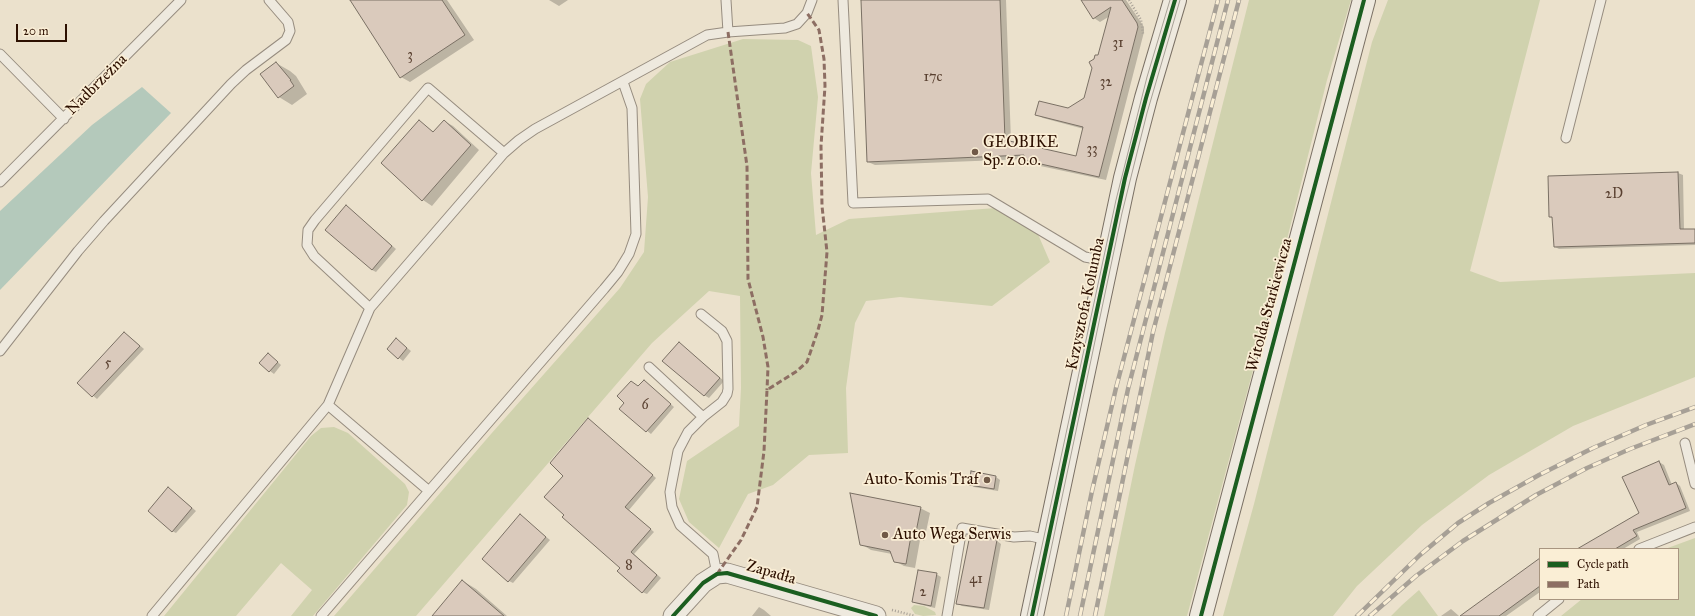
<!DOCTYPE html>
<html>
<head>
<meta charset="utf-8">
<style>
  body { margin:0 }
  #map { position:relative; width:1695px; height:616px; overflow:hidden; background:#ebe1cc; font-family:"IM FELL Great Primer",serif }
  canvas { display:block }
  .legend { position:absolute; left:1539px; top:548px; width:140px; height:52px; box-sizing:border-box; background:#faeed5; border:1px solid #a89580; margin:0; padding:5px 7px; list-style:none; font-size:12px; color:#2d1000 }
  .legend li { display:flex; align-items:center; gap:8px; height:20px }
  .legend b { width:20px; border:1px solid #a89580 }
  .scale { position:absolute; left:16px; top:24px; width:51px; height:18px; box-sizing:border-box; border:2px solid #2d1000; border-top:0; padding-left:5px; font-size:12px; line-height:14px; white-space:nowrap; color:#2d1000; -webkit-text-stroke:3px #faeed5; paint-order:stroke }
</style>
</head>
<body>
<div id="map">
<canvas width="1695" height="616"></canvas>
<ul class="legend">
<li><b style="height:5px;background:#1b5e20"></b>Cycle path</li>
<li><b style="height:5px;background:#8d6e63"></b>Path</li>
</ul>
<div class="scale">20 m</div>
</div>
<script>
const c = document.querySelector('canvas').getContext('2d');
c.lineJoin = 'round';
function paint(path, color) { c.fillStyle = color; c.fill(path, 'evenodd'); }
const toPath = rows => new Path2D(rows.map(r => 'M' + r).join(''));
function trace(path, color, width, dash) { c.strokeStyle = color; c.lineWidth = width; c.lineCap = dash ? 'butt' : 'round'; c.setLineDash(dash || []); c.stroke(path); }
function drawText(font, color, halo, rows, align = 'center') {
  c.font = font + ' "IM FELL Great Primer",serif'; c.lineWidth = 3.5; c.setLineDash([]); c.textBaseline = 'middle'; c.strokeStyle = halo; c.fillStyle = color; for (const [text, x, y, turn = 0] of rows) {
    c.save(); c.translate(x, y); c.rotate((+turn || 0) * Math.PI / 180); c.textAlign = isNaN(turn) ? turn : align; if (halo) c.strokeText(text, 0, 0); c.fillText(text, 0, 0); c.restore();
  }
}
paint(toPath([
  [1249,0,1351,0,1327,80,1271,303,1187,616,1104,616,1135,465,1165,333],
  [1388,0,1540,0,1470,271,1500,282,1695,273,1695,377,1573,426,1489,475,1422,525,1357,586,1333,616,1223,616,1254,504,1372,42],
  [743,39,798,40,811,46,818,97,811,173,816,235,849,219,996,208,1037,232,1050,262,992,306,900,297,866,301,855,323,846,388,848,453,809,455,773,485,748,494,719,548,689,522,679,499,687,461,739,426,741,388,740,296,709,291,652,343,416,616,334,616,491,434,620,288,644,252,648,197,640,99,646,84,670,62],
  [334,427,348,433,405,484,409,492,407,505,313,616,291,616,312,590,281,563,236,616,164,616,311,436,321,428],
  [1695,538,1695,616,1561,616,1582,599,1678,599,1678,549,1665,549],
  [1419,590,1438,616,1391,616,1402,605],
  [914,605,924,606,935,612,936,615,923,616,915,614,911,608]
]), '#d0d2ae');
paint(toPath([
  [142,87,171,113,0,290,0,211,92,125]
]), '#b4c9bb');
paint(toPath([
  [351,0,447,0,474,40,410,82,401,77],
  [549,0,568,0,559,6],
  [862,0,1006,0,1011,142,1077,157,1084,129,1043,118,1036,114,1069,109,1085,99,1099,57,1110,16,1100,22,1094,18,1082,0,1126,0,1144,27,1144,32,1106,180,1031,164,1025,159,875,165,868,162],
  [276,63,290,71,296,76,307,94,292,105,279,97,261,74],
  [444,121,453,126,479,150,432,206,423,200,383,163,419,122,434,132],
  [1678,173,1683,175,1684,230,1695,230,1695,245,1559,249,1555,247,1554,219,1550,217,1549,177],
  [346,206,396,249,376,272,372,270],
  [125,333,144,349,97,399,78,383],
  [396,339,411,351,403,361,388,349],
  [683,346,724,381,709,398,704,395],
  [272,357,281,365,274,374,270,371],
  [648,384,674,407,651,434,620,409],
  [589,420,656,478,629,510,654,532,634,554,661,578,647,594,642,592,621,568,565,515,565,476],
  [1659,462,1664,465,1672,485,1676,483,1680,486,1690,511,1637,532,1640,539,1623,549,1598,549,1640,514],
  [972,472,996,477,1000,480,998,491,974,487,970,484],
  [169,488,196,511,176,533,172,531],
  [920,508,930,513,924,541,920,540,915,568,904,566,895,561,892,554,871,550,861,544],
  [520,516,550,540,513,583,509,581],
  [970,537,997,541,1001,544,989,610,962,606,957,603],
  [1540,560,1540,592,1506,616,1462,616],
  [936,574,941,577,935,608,918,604,914,602],
  [463,581,476,589,507,616,433,616],
  [759,607,764,610,771,616,752,616],
  [1451,609,1459,616,1441,616]
]), '#0003');
const building = toPath([
  [350,0,442,0,465,35,400,78,350,0],
  [861,0,1000,0,1005,140,1076,156,1083,127,1035,115,1039,101,1068,108,1084,98,1092,68,1089,62,1094,59,1095,55,1098,55,1111,7,1093,19,1081,0,1122,0,1137,23,1138,27,1099,177,1023,160,1024,155,867,162,861,0],
  [276,62,291,80,290,80,294,86,278,98,260,74,276,62],
  [419,120,433,132,444,120,471,145,422,201,381,163,419,120],
  [1678,172,1680,229,1695,229,1695,243,1554,247,1552,217,1549,217,1548,176,1678,172],
  [346,205,392,246,372,270,325,230,346,205],
  [124,332,140,346,92,397,77,383,124,332],
  [396,338,407,348,398,359,387,349,396,338],
  [679,342,720,378,704,396,662,361,679,342],
  [268,353,278,362,269,372,259,363,268,353],
  [644,380,671,404,646,432,619,409,624,403,617,396,631,381,638,386,644,380],
  [588,418,653,475,625,507,651,529,631,552,657,575,642,593,617,571,620,568,562,517,564,515,544,497,563,476,550,463,588,418],
  [1659,461,1669,485,1676,482,1686,508,1633,530,1637,536,1615,549,1577,549,1639,513,1622,477,1659,461],
  [971,471,996,476,994,489,969,485,971,471],
  [168,487,192,508,172,532,148,511,168,487],
  [850,493,921,507,915,537,911,536,906,564,894,562,890,551,860,545,850,493],
  [520,514,546,537,508,582,482,559,520,514],
  [970,535,997,540,984,608,956,604,970,535],
  [1540,558,1540,586,1499,616,1460,616,1540,558],
  [918,570,937,573,931,606,912,602,918,570],
  [462,580,504,616,432,616,462,580]
]);
paint(building, '#dacabc');
trace(building, '#7a7064', 1);
const lane = toPath([
  [726,0,728,32],
  [843,0,853,203,988,199,1085,257,1107,261],
  [0,54,64,119],
  [1566,138,1601,0],
  [504,153,428,88,315,220,308,230,307,245,314,256,370,308,504,153,519,140,535,129,707,35,728,32,785,28,797,24,807,13,812,0],
  [0,182,181,0],
  [701,314,722,331,727,341,728,389,727,394,722,402,703,417,688,432,678,451,670,492,672,507,680,525,713,554,717,574],
  [0,351,78,251,104,221,231,84,246,70,286,40,290,31,288,22,269,0],
  [649,367,703,417],
  [1685,443,1695,484],
  [429,491,604,289,618,272,629,254,636,234,632,108,623,82],
  [1639,549,1695,527],
  [152,616,328,405,370,308],
  [321,616,429,491,328,405],
  [947,616,962,528,1014,537,1030,536,1048,540],
  [1538,616,1559,599]
]);
const street = toPath([
  [673,616,703,583,717,574,727,573,876,616]
]);
const secondary = toPath([
  [1032,616,1125,178,1146,98,1175,0],
  [1201,616,1364,0]
]);
trace(lane, '#968c7f', 11);
trace(street, '#968c7f', 21);
trace(secondary, '#7a7064', 24);
trace(toPath([
  [1129,0,1141,20,1143,34],
  [892,610,915,616]
]), '#a7a096', 2.5, [1, 2]);
trace(lane, '#eee9de', 9);
trace(street, '#eee9de', 19);
trace(secondary, '#eee9de', 22);
trace(toPath([
  [1027,616,1116,200,1147,77,1170,0],
  [1037,616,1122,213,1147,113,1180,0]
]), '#a7a096', 1);
const rail = toPath([
  [1066,616,1092,491,1116,388,1218,0],
  [1080,616,1128,389,1228,0],
  [1095,616,1153,332,1239,0],
  [1357,616,1420,555,1458,523,1489,503,1539,475,1593,448,1646,425,1695,407],
  [1370,616,1416,576,1463,541,1536,495,1587,468,1630,449,1695,424]
]);
trace(rail, '#a7a096', 4.5);
trace(rail, '#faeed5', 3, [9]);
trace(toPath([
  [728,32,747,166,748,279,763,337,768,367,767,390],
  [717,574,741,540,757,507,764,451,767,390,797,371,807,362,818,330,822,315,827,252,822,206,821,146,825,86,824,59,819,30,807,13]
]), '#8d6e63', 3, [6, 3]);
trace(toPath([
  [673,616,703,583,717,574,727,573,876,616],
  [1032,616,1125,178,1146,98,1175,0],
  [1201,616,1364,0]
]), '#1b5e20', 4);
for (const [x, y, r, color] of [
  [975,152,4,"#705947"],
  [987,480,4,"#705947"],
  [885,535,4,"#705947"]
]) { const dot = new Path2D(); dot.arc(x, y, r, 0, 2 * Math.PI); c.fillStyle = color; c.fill(dot); trace(dot, '#faeed5', 1.5); }
drawText('14px', '#594030', null, [
  ["31",1118,44],
  ["3",410,56],
  ["17c",933,78],
  ["32",1106,83],
  ["33",1092,150],
  ["2D",1614,195],
  ["5",108,364],
  ["6",645,406],
  ["8",629,566],
  ["41",976,580],
  ["2",923,593]
]);
drawText('16px', '#2d1000', '#faeed5', [
  ["Nadbrzeżna",97,85,-45],
  ["Krzysztofa Kolumba",1086,304,-78],
  ["Witolda Starkiewicza",1270,305,-75],
  ["Zapadła",771,573,16]
]);
drawText('16px', '#2d1000', '#faeed5', [
  ["GEOBIKE",983,143],
  ["Sp. z o.o.",983,161],
  ["Auto-Komis Traf",979,480,"right"],
  ["Auto Wega Serwis",893,535]
], 'left');
</script>
</body>
</html>
